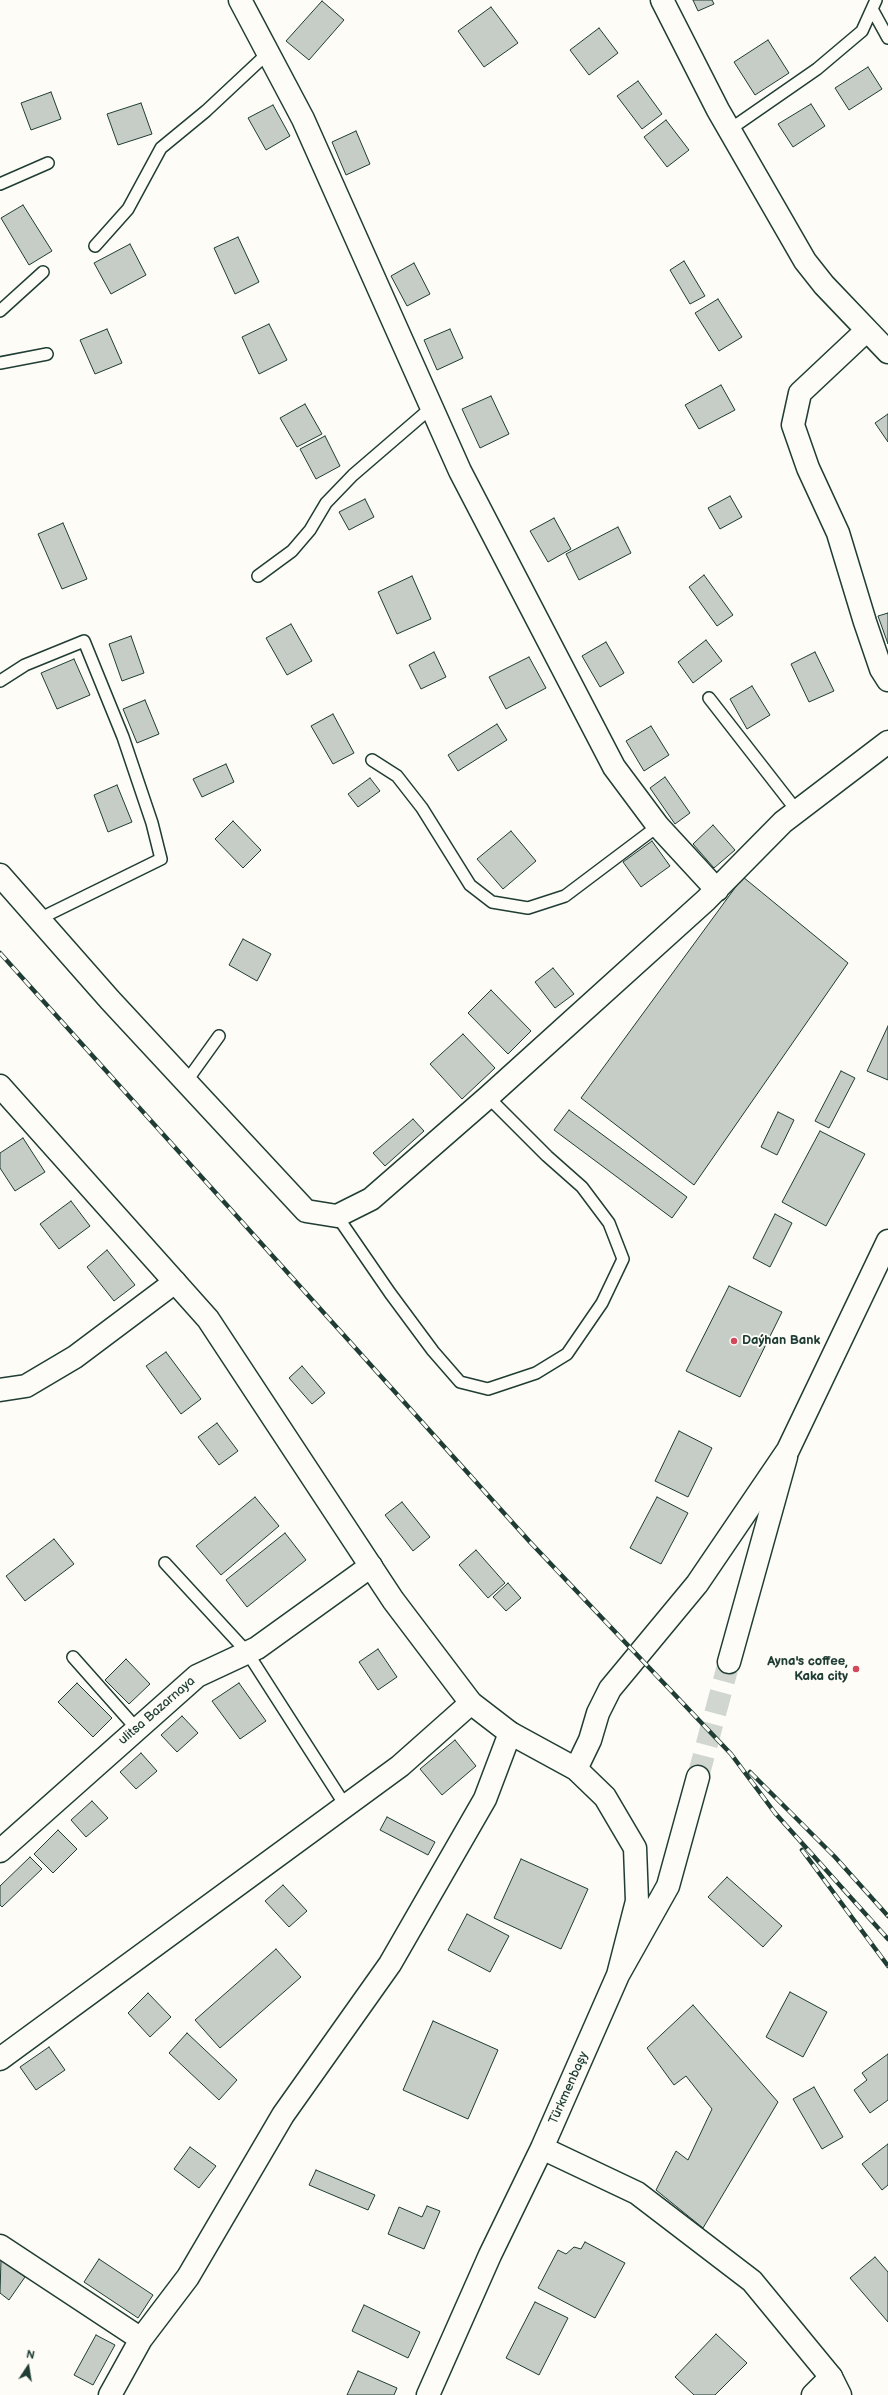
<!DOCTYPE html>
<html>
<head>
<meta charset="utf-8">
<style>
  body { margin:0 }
  #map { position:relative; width:888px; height:2395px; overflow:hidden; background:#fdfcf7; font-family:"Balsamiq Sans",sans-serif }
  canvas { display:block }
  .north { position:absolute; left:8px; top:2347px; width:40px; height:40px; -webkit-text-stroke:3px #fdfcf7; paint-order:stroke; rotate:12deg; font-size:11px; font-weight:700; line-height:16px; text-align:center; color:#1f3d34 }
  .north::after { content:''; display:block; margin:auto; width:14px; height:18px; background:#1f3d34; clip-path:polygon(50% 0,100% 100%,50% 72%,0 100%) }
</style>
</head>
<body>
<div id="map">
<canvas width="888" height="2395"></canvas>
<div class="north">N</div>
</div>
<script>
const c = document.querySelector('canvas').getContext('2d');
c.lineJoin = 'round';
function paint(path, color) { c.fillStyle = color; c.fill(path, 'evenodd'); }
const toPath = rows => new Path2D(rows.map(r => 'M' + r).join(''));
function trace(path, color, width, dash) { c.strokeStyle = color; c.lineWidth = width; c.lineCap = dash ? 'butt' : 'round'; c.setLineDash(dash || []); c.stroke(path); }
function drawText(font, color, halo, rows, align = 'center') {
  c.font = font + ' "Balsamiq Sans",sans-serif'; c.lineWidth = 3.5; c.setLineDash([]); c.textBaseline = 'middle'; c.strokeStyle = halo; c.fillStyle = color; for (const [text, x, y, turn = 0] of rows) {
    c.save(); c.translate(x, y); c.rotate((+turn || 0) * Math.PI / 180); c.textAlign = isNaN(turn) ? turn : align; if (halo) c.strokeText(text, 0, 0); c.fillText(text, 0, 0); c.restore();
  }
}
const building = toPath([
  [693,0,712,0,714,4,698,11,693,0],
  [322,1,344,20,309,60,286,41,322,1],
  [491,7,518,43,484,67,458,31,491,7],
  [599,28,618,53,589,75,570,50,599,28],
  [768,40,789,73,755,95,734,62,768,40],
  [868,67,882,89,849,110,835,88,868,67],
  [638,81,662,114,642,129,617,96,638,81],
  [51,92,61,119,31,130,21,103,51,92],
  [141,103,152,134,118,145,107,114,141,103],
  [811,104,825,126,793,147,778,124,811,104],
  [273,105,290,136,266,150,248,118,273,105],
  [666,120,689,150,667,167,644,137,666,120],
  [356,131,370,164,346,175,332,142,356,131],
  [23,205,52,251,29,265,1,218,23,205],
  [238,237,259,282,235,294,214,248,238,237],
  [130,244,146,275,111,294,94,263,130,244],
  [684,261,705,296,690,304,670,270,684,261],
  [414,263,430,294,407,306,391,276,414,263],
  [718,299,742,337,719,351,695,313,718,299],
  [269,324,287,360,259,374,242,337,269,324],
  [107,329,122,363,95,374,80,340,107,329],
  [450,329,463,358,437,370,424,340,450,329],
  [721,385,735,410,699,429,685,405,721,385],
  [491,396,509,434,480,448,462,409,491,396],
  [305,404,322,434,297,447,280,418,305,404],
  [888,414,888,442,875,423,888,414],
  [325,436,340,466,316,479,300,449,325,436],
  [730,496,742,517,720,529,708,508,730,496],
  [365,499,374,517,349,530,339,512,365,499],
  [554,518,571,549,548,562,530,531,554,518],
  [63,523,87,579,62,589,38,534,63,523],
  [618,527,631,553,579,580,566,554,618,527],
  [704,575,733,615,717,626,689,587,704,575],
  [412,576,431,619,397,634,378,592,412,576],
  [888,613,888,644,878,616,888,613],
  [291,624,312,661,287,675,266,638,291,624],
  [131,636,144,673,122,681,109,644,131,636],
  [706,640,722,661,693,683,678,662,706,640],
  [606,642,624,673,600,687,582,656,606,642],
  [434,652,446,677,421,689,409,665,434,652],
  [815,652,834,691,809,702,791,664,815,652],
  [529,657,546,688,506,709,489,677,529,657],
  [74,659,90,695,57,709,41,673,74,659],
  [752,686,770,715,747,729,730,699,752,686],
  [145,700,159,734,137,743,123,709,145,700],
  [333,714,354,753,333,764,311,726,333,714],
  [497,724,507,740,458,771,448,755,497,724],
  [651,726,669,755,644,771,626,741,651,726],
  [226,764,234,782,202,797,193,779,226,764],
  [665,777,690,813,675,824,650,788,665,777],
  [370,778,380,791,358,807,348,794,370,778],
  [117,785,132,822,108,832,94,795,117,785],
  [233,821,261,850,243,868,215,839,233,821],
  [713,825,735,850,714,868,693,844,713,825],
  [511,831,536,861,503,889,477,859,511,831],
  [652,841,670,866,641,887,623,862,652,841],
  [743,877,848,963,694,1185,581,1098,743,877],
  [243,939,271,954,257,981,229,965,243,939],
  [553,968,574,994,555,1008,535,982,553,968],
  [491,990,531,1031,508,1054,468,1013,491,990],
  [888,1026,888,1080,867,1071,888,1026],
  [463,1034,495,1068,462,1099,430,1064,463,1034],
  [841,1071,855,1078,829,1128,815,1121,841,1071],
  [569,1110,687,1197,672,1218,554,1130,569,1110],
  [778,1112,794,1120,777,1155,761,1147,778,1112],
  [413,1119,424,1131,385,1166,373,1153,413,1119],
  [820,1131,865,1154,826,1226,782,1202,820,1131],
  [23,1138,45,1172,15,1191,0,1168,0,1153,23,1138],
  [71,1201,90,1226,59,1249,40,1224,71,1201],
  [775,1214,792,1223,770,1267,753,1258,775,1214],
  [107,1250,135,1285,114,1301,87,1267,107,1250],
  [729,1286,782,1312,740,1397,686,1371,729,1286],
  [166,1352,201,1399,181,1414,146,1366,166,1352],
  [302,1366,325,1393,312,1404,289,1378,302,1366],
  [217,1423,238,1451,219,1465,198,1437,217,1423],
  [679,1431,712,1448,688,1497,655,1481,679,1431],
  [255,1497,279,1526,221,1575,196,1546,255,1497],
  [657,1497,688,1513,661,1564,630,1548,657,1497],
  [402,1502,430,1537,413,1551,385,1515,402,1502],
  [285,1533,306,1560,247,1607,226,1580,285,1533],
  [54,1539,74,1564,25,1601,6,1576,54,1539],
  [476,1550,505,1583,488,1598,459,1565,476,1550],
  [508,1583,521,1598,506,1611,493,1597,508,1583],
  [378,1649,397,1677,378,1690,359,1662,378,1649],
  [126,1659,150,1684,129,1704,105,1680,126,1659],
  [77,1683,112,1718,93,1737,58,1702,77,1683],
  [239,1683,266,1721,240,1739,212,1701,239,1683],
  [182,1716,198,1733,177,1752,161,1735,182,1716],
  [455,1740,476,1766,442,1795,420,1769,455,1740],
  [141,1753,157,1771,136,1789,120,1772,141,1753],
  [92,1801,108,1818,86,1837,71,1820,92,1801],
  [387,1817,435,1842,428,1855,380,1830,387,1817],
  [58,1830,77,1849,53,1873,34,1854,58,1830],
  [30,1857,42,1869,2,1907,0,1905,0,1886,30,1857],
  [521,1859,588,1889,561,1949,494,1918,521,1859],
  [727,1877,782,1926,763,1947,708,1897,727,1877],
  [283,1885,307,1911,289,1927,265,1901,283,1885],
  [467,1914,509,1936,490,1972,448,1950,467,1914],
  [276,1949,301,1977,220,2048,195,2020,276,1949],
  [790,1992,827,2012,803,2057,766,2037,790,1992],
  [148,1993,171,2017,150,2037,128,2013,148,1993],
  [693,2005,778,2102,703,2228,656,2190,676,2151,688,2160,712,2109,686,2076,674,2085,647,2048,693,2005],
  [433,2021,498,2050,468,2119,403,2090,433,2021],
  [187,2033,237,2080,219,2100,169,2053,187,2033],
  [49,2047,65,2070,36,2090,20,2067,49,2047],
  [888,2054,888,2100,870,2113,854,2090,867,2080,862,2073,888,2054],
  [814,2087,843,2137,822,2149,793,2099,814,2087],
  [888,2144,888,2185,882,2190,862,2164,888,2144],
  [190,2147,216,2166,199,2188,174,2169,190,2147],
  [316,2170,375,2195,368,2210,309,2185,316,2170],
  [427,2206,440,2211,424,2249,388,2234,399,2207,422,2217,427,2206],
  [585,2242,625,2263,595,2318,538,2288,558,2250,566,2254,574,2247,581,2249,585,2242],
  [875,2257,888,2272,888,2322,850,2278,875,2257],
  [99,2259,153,2295,138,2318,84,2282,99,2259],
  [1,2260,25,2277,9,2300,0,2293,1,2260],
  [535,2302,568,2318,539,2375,506,2358,535,2302],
  [364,2305,420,2332,408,2358,352,2331,364,2305],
  [716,2334,747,2363,715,2395,694,2395,675,2377,716,2334],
  [96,2335,115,2345,93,2385,74,2375,96,2335],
  [358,2371,397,2388,394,2395,347,2395,358,2371]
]);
paint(building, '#c6cdc7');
trace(building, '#1f3d34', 1);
trace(toPath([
  [698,1777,729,1662]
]), '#d1d6d0', 22, [22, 11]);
const service = toPath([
  [872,9,888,38],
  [729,130,817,69,862,31,876,0],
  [0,184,48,163],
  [95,246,128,209,161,148,206,111,268,53],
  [0,311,43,272],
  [0,363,47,354],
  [258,576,292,551,310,530,326,503,353,475,432,407],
  [0,681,25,665,84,641,123,737,152,823,161,859,39,919],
  [709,698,797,811],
  [372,760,397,776,422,808,470,885,492,902,528,908,565,896,658,826],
  [186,1082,219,1036],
  [337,1216,390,1293,433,1351,460,1382,488,1389,536,1373,567,1354,602,1303,623,1259,609,1223,582,1187,547,1156,488,1097],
  [165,1563,247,1652,345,1805],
  [73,1657,136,1728]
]);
const minor = toPath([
  [240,0,303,119,460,471,614,767,658,826,717,890],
  [662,0,718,110,805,261,824,285,888,352],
  [867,330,800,393,793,425,808,468,838,533,865,622,881,669,888,680],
  [0,875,110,1000,306,1211,337,1216,371,1199,488,1097,706,900,783,822,888,742],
  [0,1390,26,1386,75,1357,175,1282],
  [0,1851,197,1676,257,1648,371,1566],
  [0,2059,400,1766,471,1703],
  [0,2246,141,2339],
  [110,2395,141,2339,188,2277,283,2115,390,1964,485,1799,510,1733],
  [813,2395,831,2377]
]);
const tertiary = toPath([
  [0,1086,208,1319,393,1600,471,1703,510,1733,576,1769,605,1797,635,1848,637,1901,618,1975],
  [729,1662,786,1457],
  [542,2148,637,2193,752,2281,831,2377,840,2395],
  [428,2395,490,2255,542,2148,618,1975,668,1886,698,1777]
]);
const secondary = toPath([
  [576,1769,590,1740,598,1713,610,1689,697,1584,788,1450,888,1241]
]);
trace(service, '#1f3d34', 14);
trace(minor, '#1f3d34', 25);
trace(tertiary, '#1f3d34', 25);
trace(secondary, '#1f3d34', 25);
trace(service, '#fdfcf7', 11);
trace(minor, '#fdfcf7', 22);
trace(tertiary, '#fdfcf7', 22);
trace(secondary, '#fdfcf7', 22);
const rail = toPath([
  [0,953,530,1542,731,1754,775,1813,888,1939],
  [750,1772,835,1857,888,1916],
  [802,1850,888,1966]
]);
trace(rail, '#1f3d34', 4.5);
trace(rail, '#fdfcf7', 3, [9]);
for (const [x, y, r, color] of [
  [734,1341,4,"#d1495b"],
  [856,1669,4,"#d1495b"]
]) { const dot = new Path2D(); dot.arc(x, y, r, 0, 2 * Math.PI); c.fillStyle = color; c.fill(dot); trace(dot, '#fdfcf7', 1.5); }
drawText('bold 13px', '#1f3d34', '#fdfcf7', [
  ["Daýhan Bank",742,1341],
  ["Ayna's coffee,",848,1662,"right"],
  ["Kaka city",848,1677,"right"]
], 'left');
drawText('13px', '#1f3d34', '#fdfcf7', [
  ["ulitsa Bazarnaya",157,1711,-41],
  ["Türkmenbaşy",569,2088,-66]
]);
</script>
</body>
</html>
